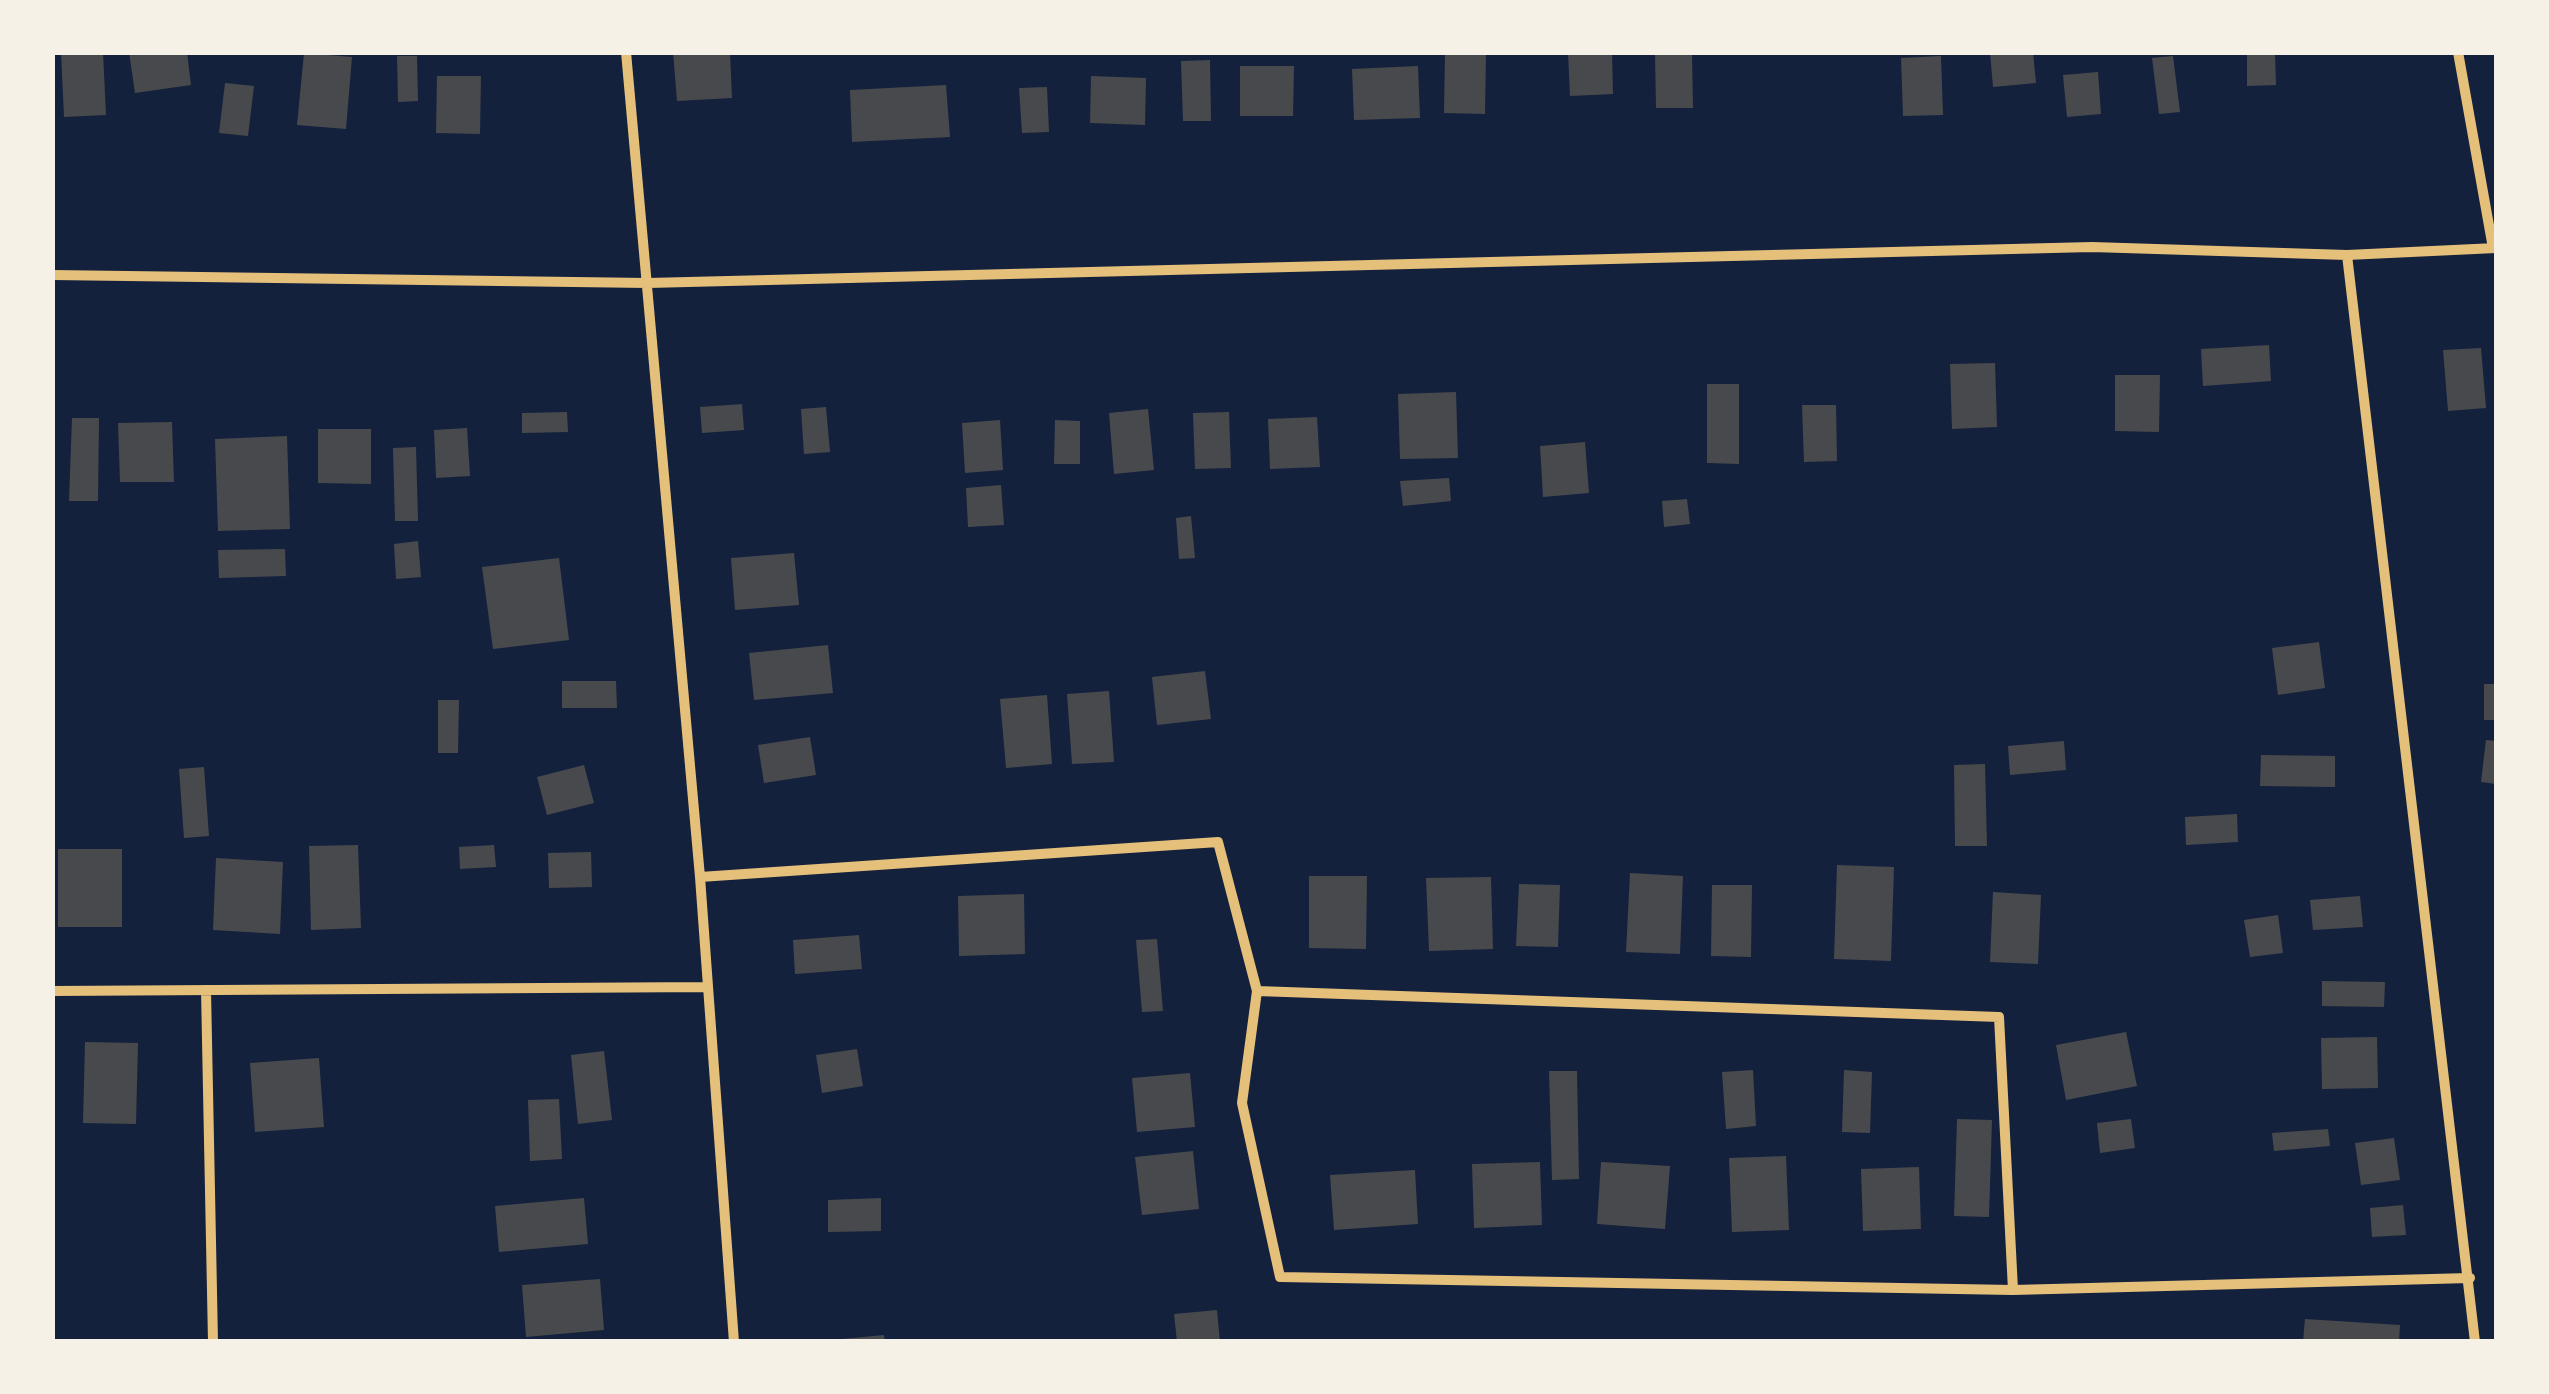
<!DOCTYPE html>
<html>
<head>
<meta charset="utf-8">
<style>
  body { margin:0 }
  #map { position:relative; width:2549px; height:1394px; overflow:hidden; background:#14213d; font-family:"Alegreya Sans",sans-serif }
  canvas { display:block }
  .frame { position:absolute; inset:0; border:55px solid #f6f1e7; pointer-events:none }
</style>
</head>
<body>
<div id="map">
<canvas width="2549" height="1394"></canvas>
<div class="frame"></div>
</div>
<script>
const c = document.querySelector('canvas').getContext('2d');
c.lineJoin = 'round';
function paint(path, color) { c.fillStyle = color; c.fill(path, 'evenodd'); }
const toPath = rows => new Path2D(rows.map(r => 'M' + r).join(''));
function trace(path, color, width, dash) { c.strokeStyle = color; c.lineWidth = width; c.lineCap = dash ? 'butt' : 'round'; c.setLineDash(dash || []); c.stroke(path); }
paint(toPath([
  [61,52,103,52,106,115,64,117],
  [129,52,187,52,191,85,135,93],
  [673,52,730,52,732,98,677,101],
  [1445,52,1486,52,1485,114,1444,113],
  [1568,52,1612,52,1613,94,1570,96],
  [1990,52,2033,52,2036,83,1993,87],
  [2247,52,2275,52,2276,85,2247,86],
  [304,53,352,57,346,129,297,125],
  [1655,54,1692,54,1693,108,1656,108],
  [397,56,417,56,418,101,398,102],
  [1941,56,1943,115,1903,116,1901,58],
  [2173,56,2180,112,2159,114,2152,58],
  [1210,60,1211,121,1183,121,1181,61],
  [1240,66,1294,66,1293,116,1240,116],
  [1418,66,1420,118,1354,120,1352,69],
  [2098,72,2101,114,2067,117,2063,75],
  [437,76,481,76,480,134,436,133],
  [1091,76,1146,78,1145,125,1090,123],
  [225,83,254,86,248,136,219,133],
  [946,85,950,137,852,142,850,90],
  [1047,87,1049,132,1022,133,1019,88],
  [2269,345,2271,381,2203,386,2201,349],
  [2481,348,2486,408,2448,411,2443,350],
  [1995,363,1997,427,1952,429,1950,364],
  [2115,375,2160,375,2159,432,2115,431],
  [1707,384,1739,384,1739,464,1707,463],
  [1456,392,1458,458,1400,459,1398,394],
  [742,404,744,430,702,433,700,407],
  [1802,405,1836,405,1837,461,1804,462],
  [826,407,830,452,804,454,801,409],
  [1148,409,1154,470,1114,474,1109,413],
  [567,412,568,432,522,433,522,413],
  [1229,412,1231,468,1195,469,1193,413],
  [1317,417,1320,467,1270,469,1268,419],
  [72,418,99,418,98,501,69,501],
  [1000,420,1003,470,965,473,962,423],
  [1055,420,1080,421,1080,464,1054,464],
  [172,422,174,482,120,482,118,423],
  [467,428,470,476,436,478,434,430],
  [318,429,371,429,371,484,318,483],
  [287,436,290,529,218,531,215,439],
  [1585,442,1589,493,1543,497,1540,446],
  [416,447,418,521,395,521,393,448],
  [1449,478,1451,501,1403,506,1400,481],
  [1001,485,1004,525,968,527,966,488],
  [1687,499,1690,524,1664,527,1662,501],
  [1191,516,1195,558,1179,559,1176,518],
  [418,541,421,577,396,579,394,544],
  [285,549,286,576,219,578,218,550],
  [794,553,799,605,735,610,731,558],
  [559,558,569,640,493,649,482,567],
  [2319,642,2325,688,2278,695,2272,648],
  [828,645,833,693,754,700,749,653],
  [1205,671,1211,719,1157,725,1152,677],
  [562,681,616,681,617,708,562,708],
  [2484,684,2496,684,2496,720,2484,720],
  [1109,691,1114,762,1072,764,1067,694],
  [1047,695,1052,764,1006,768,1000,699],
  [438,700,459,700,458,753,438,753],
  [810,737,816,775,764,783,758,745],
  [2486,740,2496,741,2496,784,2481,782],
  [2064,741,2066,770,2010,775,2008,746],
  [2261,755,2335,756,2335,787,2260,786],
  [1985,764,1987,846,1955,846,1954,765],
  [584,765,594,803,547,815,537,777],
  [204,767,209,836,184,838,179,769],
  [2237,814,2238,842,2186,845,2185,817],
  [358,845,361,928,311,930,309,846],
  [494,845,496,867,460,869,459,847],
  [58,849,122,849,122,927,58,927],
  [591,852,592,887,549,888,548,853],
  [216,858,283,862,280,934,213,930],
  [1837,865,1894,867,1891,961,1834,959],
  [1630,873,1683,876,1680,954,1626,952],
  [1309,876,1367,876,1366,949,1309,948],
  [1491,877,1493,949,1429,951,1426,878],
  [1519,884,1560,885,1558,947,1516,946],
  [1712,885,1752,885,1751,957,1711,956],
  [1993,892,2041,895,2038,964,1990,962],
  [1024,894,1025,954,959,956,958,896],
  [2360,896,2363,927,2313,930,2310,900],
  [2278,915,2283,953,2250,957,2244,920],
  [859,935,862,969,795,974,793,940],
  [1157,939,1163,1011,1142,1012,1136,940],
  [2322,981,2385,982,2384,1007,2322,1006],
  [2126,1032,2137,1086,2066,1100,2056,1045],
  [2377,1037,2378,1088,2322,1089,2321,1038],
  [85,1042,138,1043,136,1124,83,1123],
  [857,1049,863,1086,822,1093,816,1055],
  [604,1051,612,1120,578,1124,571,1055],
  [319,1058,324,1127,255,1132,250,1063],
  [1753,1070,1756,1126,1726,1129,1722,1072],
  [1844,1070,1872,1072,1870,1133,1842,1132],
  [1549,1071,1577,1071,1579,1179,1552,1180],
  [1190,1073,1195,1127,1137,1132,1132,1078],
  [559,1099,562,1159,530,1161,528,1100],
  [1957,1119,1992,1120,1989,1217,1954,1216],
  [2131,1119,2135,1148,2100,1153,2097,1123],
  [2328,1129,2330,1146,2274,1151,2272,1133],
  [2394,1138,2400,1180,2361,1185,2355,1143],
  [1193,1151,1199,1209,1142,1215,1135,1157],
  [1786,1156,1789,1230,1732,1232,1729,1158],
  [1540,1162,1542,1225,1474,1228,1472,1164],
  [1601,1162,1670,1166,1665,1229,1597,1224],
  [1919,1167,1921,1229,1863,1231,1861,1169],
  [1415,1170,1418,1224,1334,1230,1330,1175],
  [584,1198,588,1244,499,1252,495,1206],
  [881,1198,881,1231,828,1232,828,1200],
  [2403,1205,2406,1235,2372,1237,2370,1208],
  [600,1279,604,1330,526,1337,522,1285],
  [1217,1310,1220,1342,1177,1342,1174,1314],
  [2305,1319,2400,1325,2399,1342,2303,1342],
  [884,1335,885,1342,842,1342,842,1339]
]), '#48494c');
trace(toPath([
  [626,52,700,877,734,1342],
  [2458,52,2493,248],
  [2347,255,2475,1342],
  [52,275,648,283,2092,247,2347,255,2496,248],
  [700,877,1218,842,1257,991,1999,1017,2013,1290],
  [206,990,213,1342],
  [52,991,708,987],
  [1257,991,1242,1103,1280,1277,2013,1290,2470,1278]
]), '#e5c07b', 10);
</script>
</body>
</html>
